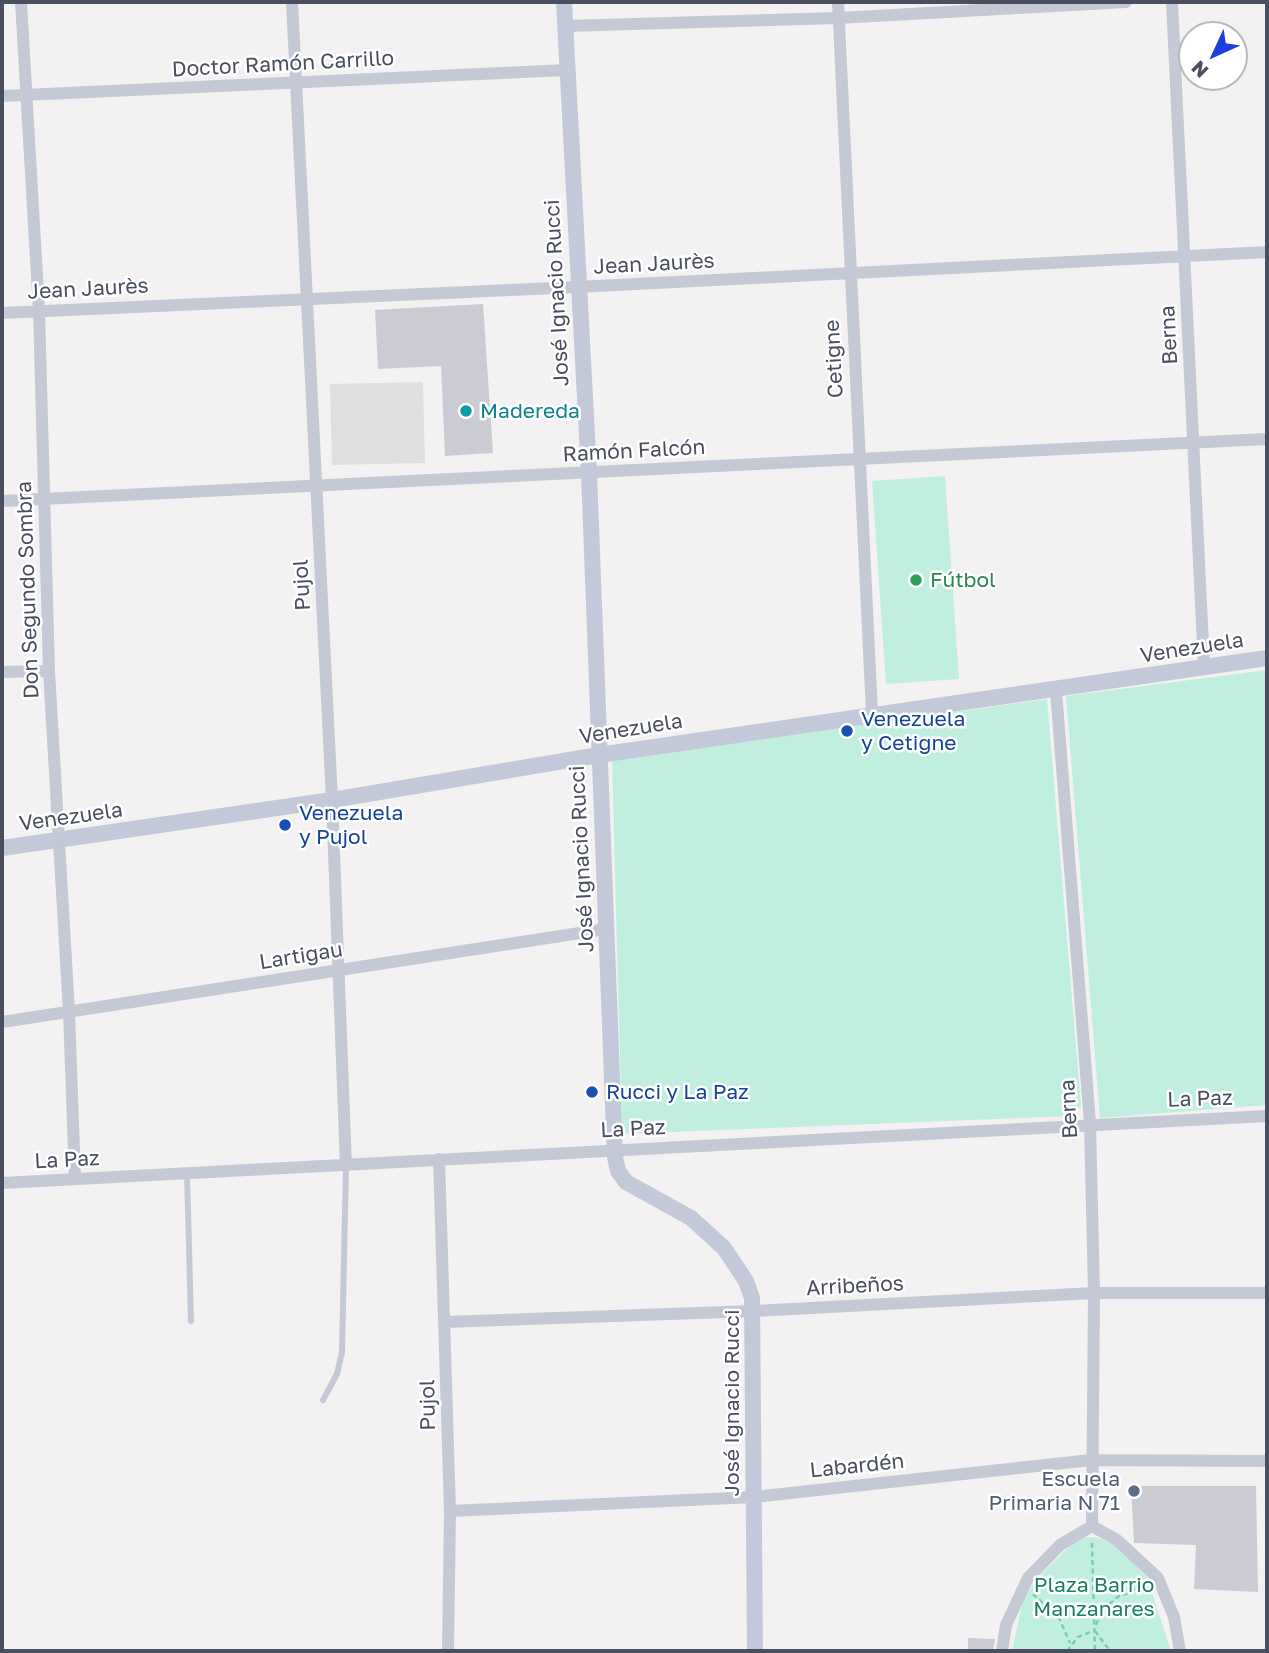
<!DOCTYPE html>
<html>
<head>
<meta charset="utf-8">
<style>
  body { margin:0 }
  #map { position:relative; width:1269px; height:1653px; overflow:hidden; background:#f3f1f1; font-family:"Golos Text",sans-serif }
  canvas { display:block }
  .frame { position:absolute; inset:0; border:4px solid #494f5e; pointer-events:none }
  .north { position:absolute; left:1178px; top:21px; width:70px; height:70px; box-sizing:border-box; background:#fff; border:2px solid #b6b9bf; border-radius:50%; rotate:225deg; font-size:19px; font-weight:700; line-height:28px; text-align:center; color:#494f5e }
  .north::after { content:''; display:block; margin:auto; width:24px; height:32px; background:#1d3fe1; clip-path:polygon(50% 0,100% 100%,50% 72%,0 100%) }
</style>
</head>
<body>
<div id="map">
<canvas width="1269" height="1653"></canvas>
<div class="frame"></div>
<div class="north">N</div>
</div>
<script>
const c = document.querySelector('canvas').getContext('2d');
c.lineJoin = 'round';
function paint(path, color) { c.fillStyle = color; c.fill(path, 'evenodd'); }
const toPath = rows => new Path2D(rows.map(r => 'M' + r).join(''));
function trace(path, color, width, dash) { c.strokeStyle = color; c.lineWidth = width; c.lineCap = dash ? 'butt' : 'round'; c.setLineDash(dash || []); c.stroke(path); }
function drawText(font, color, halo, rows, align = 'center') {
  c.font = font + ' "Golos Text",sans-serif'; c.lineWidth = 5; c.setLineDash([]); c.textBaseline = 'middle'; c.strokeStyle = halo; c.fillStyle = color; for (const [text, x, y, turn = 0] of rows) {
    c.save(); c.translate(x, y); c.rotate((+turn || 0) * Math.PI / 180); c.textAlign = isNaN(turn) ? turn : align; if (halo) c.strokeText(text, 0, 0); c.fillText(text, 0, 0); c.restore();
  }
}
paint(toPath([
  [423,382,425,463,332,465,330,384]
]), '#e1dfe0');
paint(toPath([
  [945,476,959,679,886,684,872,481],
  [1267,670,1267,1105,1100,1118,1066,696],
  [1047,699,1081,1106,1072,1116,622,1134,612,760],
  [1086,1537,1099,1538,1117,1546,1147,1577,1171,1651,1012,1651,1022,1604,1036,1579,1071,1545]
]), '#c1efdf');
paint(toPath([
  [483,304,493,453,445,456,441,366,378,369,375,310],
  [1131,1486,1256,1486,1258,1592,1194,1589,1196,1545,1134,1543],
  [968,1638,995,1639,993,1651,968,1651]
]), '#cbccd3');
trace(toPath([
  [1092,1543,1095,1651],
  [1033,1594,1059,1618,1070,1643],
  [1096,1625,1102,1610,1119,1596,1130,1593,1142,1581],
  [1095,1631,1110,1651],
  [1067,1651,1078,1637,1093,1631]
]), '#7accb9', 2.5, [5, 3.5]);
trace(toPath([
  [187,1173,191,1321],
  [323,1400,337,1374,342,1352,346,1166]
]), '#c5c9d5', 6);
trace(toPath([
  [21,2,39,311,49,671,69,1012,75,1178],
  [292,2,332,800,346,1166],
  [838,2,872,714],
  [1172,2,1204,666],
  [565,26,838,18,1126,2],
  [2,96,567,70],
  [2,313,577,287,1267,252],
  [2,501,1267,439],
  [2,672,49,671],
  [1056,691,1090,1123,1094,1293,1092,1526],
  [2,1022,606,929],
  [439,1159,450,1511,448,1651],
  [2,1183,1267,1116],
  [445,1322,754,1311,1094,1293,1267,1293],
  [450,1511,754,1497,1091,1460,1267,1461],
  [1092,1526,1117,1540,1158,1578,1174,1617,1180,1651],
  [1002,1651,1006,1625,1028,1578,1060,1545,1092,1526]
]), '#c5c9d5', 12);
trace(toPath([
  [564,2,589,473,615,1157,618,1171,626,1182,691,1218,724,1248,746,1281,752,1298,755,1651],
  [2,848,332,800,599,755,1267,658]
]), '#c4c9d9', 16);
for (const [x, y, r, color] of [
  [466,411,7,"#0f9aa8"],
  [916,580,7,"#2e9e5b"],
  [847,731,7,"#1a4fb4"],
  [285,825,7,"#1a4fb4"],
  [592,1092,7,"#1a4fb4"],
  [1134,1491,7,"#5c6f8a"]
]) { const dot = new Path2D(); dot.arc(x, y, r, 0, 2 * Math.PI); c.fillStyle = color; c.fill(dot); trace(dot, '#fff', 2.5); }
drawText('21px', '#494f5e', '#fff', [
  ["Doctor Ramón Carrillo",283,64,-3],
  ["Jean Jaurès",654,264,-3],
  ["Jean Jaurès",88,289,-3],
  ["José Ignacio Rucci",557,293,-93],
  ["Berna",1169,335,-93],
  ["Cetigne",834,359,-93],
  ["Ramón Falcón",634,451,-3],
  ["Pujol",302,585,-93],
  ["Don Segundo Sombra",28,590,-92],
  ["Venezuela",1192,648,-9],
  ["Venezuela",631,729,-9],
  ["Venezuela",71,817,-8],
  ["José Ignacio Rucci",582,859,-93],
  ["Lartigau",301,956,-9],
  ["La Paz",1200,1099,-2],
  ["Berna",1069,1109,-93],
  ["La Paz",633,1129,-3],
  ["La Paz",67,1160,-3],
  ["Arribeños",855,1286,-3],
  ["José Ignacio Rucci",732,1403,-90],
  ["Pujol",428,1405,-91],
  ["Labardén",857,1466,-6]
]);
drawText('21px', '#0d838f', '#fff', [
  ["Madereda",480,411]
], 'left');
drawText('21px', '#27864d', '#fff', [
  ["Fútbol",930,580]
], 'left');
drawText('21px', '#164399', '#fff', [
  ["Venezuela",861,719],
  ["y Cetigne",861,743],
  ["Venezuela",299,813],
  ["y Pujol",299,837],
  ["Rucci y La Paz",606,1092]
], 'left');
drawText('21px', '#4e5e75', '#fff', [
  ["Escuela",1120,1479],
  ["Primaria N 71",1120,1503]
], 'right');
drawText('21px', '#1a7f67', '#fff', [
  ["Plaza Barrio",1094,1585],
  ["Manzanares",1094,1609]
]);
</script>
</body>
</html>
